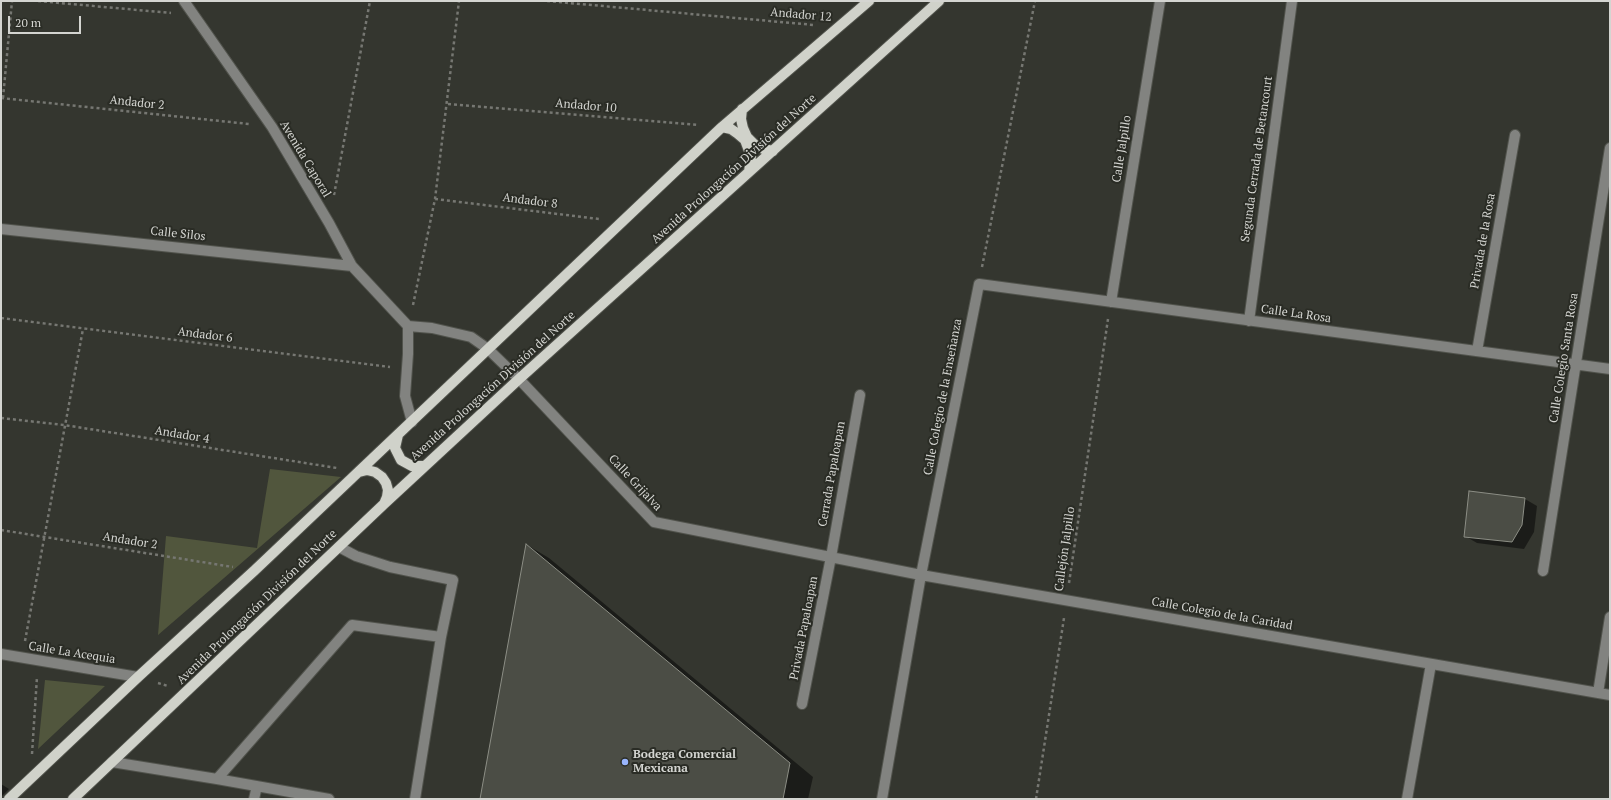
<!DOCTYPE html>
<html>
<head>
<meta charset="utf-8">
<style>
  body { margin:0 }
  #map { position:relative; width:1611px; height:800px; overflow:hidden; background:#34362f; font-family:"PT Serif",serif }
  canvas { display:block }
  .frame { position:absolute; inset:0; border:2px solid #d4d5d1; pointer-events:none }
  .scale { position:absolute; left:8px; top:16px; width:73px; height:18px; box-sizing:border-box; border:2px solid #d4d5d1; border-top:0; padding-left:5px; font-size:12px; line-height:14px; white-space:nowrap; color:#d4d5d1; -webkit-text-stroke:3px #2a2c25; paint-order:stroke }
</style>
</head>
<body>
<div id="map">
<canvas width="1611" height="800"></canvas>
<div class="frame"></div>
<div class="scale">20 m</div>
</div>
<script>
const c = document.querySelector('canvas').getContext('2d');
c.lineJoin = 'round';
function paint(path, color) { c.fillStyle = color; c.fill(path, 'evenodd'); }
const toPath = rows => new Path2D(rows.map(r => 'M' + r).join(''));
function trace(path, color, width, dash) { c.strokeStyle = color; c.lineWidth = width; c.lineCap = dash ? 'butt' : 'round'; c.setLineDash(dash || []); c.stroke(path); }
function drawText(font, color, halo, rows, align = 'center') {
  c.font = font + ' "PT Serif",serif'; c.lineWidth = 4; c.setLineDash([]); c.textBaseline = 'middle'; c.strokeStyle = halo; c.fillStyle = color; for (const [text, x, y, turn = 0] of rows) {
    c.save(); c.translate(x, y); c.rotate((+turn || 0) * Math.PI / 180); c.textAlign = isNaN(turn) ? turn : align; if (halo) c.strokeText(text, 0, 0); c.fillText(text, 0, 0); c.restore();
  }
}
paint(toPath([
  [270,469,341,477,158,635,166,536,257,548],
  [45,680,105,686,38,749]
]), '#51563d');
paint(toPath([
  [1470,492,1525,499,1537,506,1534,532,1524,549,1477,543,1465,536],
  [527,545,549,558,813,777,808,799,481,799],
  [1,784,9,789,1,797]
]), '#0007');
const building = toPath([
  [1469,491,1525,498,1522,525,1512,542,1464,537,1469,491],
  [526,544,790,763,783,799,480,799,526,544]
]);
paint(building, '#4b4d45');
trace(building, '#8c8e85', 1);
const minor = toPath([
  [184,1,272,127,329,223,352,266,408,326,408,354,405,396,412,422],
  [1,229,352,266],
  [1111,302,1160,1],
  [1249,321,1292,1],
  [408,326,432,328,471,337,488,349,519,379,654,522,921,575,1610,695],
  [1477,351,1515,135],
  [339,547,356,556,390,567,453,580,441,637],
  [1543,571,1610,148],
  [1,654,138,677],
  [1598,693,1610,617],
  [802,704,831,557,860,395],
  [112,762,217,779,329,799],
  [217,779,352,625,441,637,415,799],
  [254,799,257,786],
  [882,799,921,575,979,284,1610,369],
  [1407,799,1431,664]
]);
const major = toPath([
  [742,109,741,119,743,128,747,137,754,144,763,149,773,151],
  [722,127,731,129,738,134,745,140,751,156,749,172],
  [398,435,395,448,401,460,412,466,425,466],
  [359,472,367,470,375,472,382,477,386,483,388,490,387,497,384,504],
  [9,799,138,677,255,570,722,127,869,1],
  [73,799,384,504,519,379,939,1]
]);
trace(minor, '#51534c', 12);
trace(major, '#51534c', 12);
trace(toPath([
  [38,1,171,13],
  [547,1,814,25],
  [1,98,249,124],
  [3,98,12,1],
  [448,104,698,125],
  [334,195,370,1],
  [435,199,599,219],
  [982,267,1035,1],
  [413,305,435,199,459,1],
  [1,318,390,367],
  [1,418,64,425,337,468],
  [1,530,233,567],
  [1069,583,1108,319],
  [25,641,83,329],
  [158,683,168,686],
  [32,754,37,677],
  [1036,799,1064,618]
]), '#767772', 2.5, [3, 3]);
trace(minor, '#828380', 10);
trace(major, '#d0d2ca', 10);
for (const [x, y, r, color] of [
  [625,762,4,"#99b5fd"]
]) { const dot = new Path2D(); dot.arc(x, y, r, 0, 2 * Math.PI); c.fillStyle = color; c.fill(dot); trace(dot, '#2a2c25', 1.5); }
drawText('12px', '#d4d5d1', '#2a2c25', [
  ["Andador 12",801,15,5],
  ["Andador 2",137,103,6],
  ["Andador 10",586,106,5],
  ["Calle Jalpillo",1122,149,-81],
  ["Avenida Caporal",305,159,59],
  ["Segunda Cerrada de Betancourt",1257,159,-82],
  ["Avenida Prolongación División del Norte",734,169,-42],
  ["Andador 8",530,201,7],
  ["Calle Silos",178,234,6],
  ["Privada de la Rosa",1483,241,-80],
  ["Calle La Rosa",1296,314,8],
  ["Andador 6",205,335,7],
  ["Calle Colegio Santa Rosa",1564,358,-81],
  ["Avenida Prolongación División del Norte",493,386,-42],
  ["Calle Colegio de la Enseñanza",943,397,-79],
  ["Andador 4",182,435,9],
  ["Cerrada Papaloapan",832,474,-80],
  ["Calle Grijalva",635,483,47],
  ["Andador 2",130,541,9],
  ["Callejón Jalpillo",1065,549,-82],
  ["Avenida Prolongación División del Norte",257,607,-44],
  ["Calle Colegio de la Caridad",1222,614,10],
  ["Privada Papaloapan",804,628,-79],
  ["Calle La Acequia",72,653,9]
]);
drawText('bold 12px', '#d4d5d1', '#2a2c25', [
  ["Bodega Comercial",633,755],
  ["Mexicana",633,769]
], 'left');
</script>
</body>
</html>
